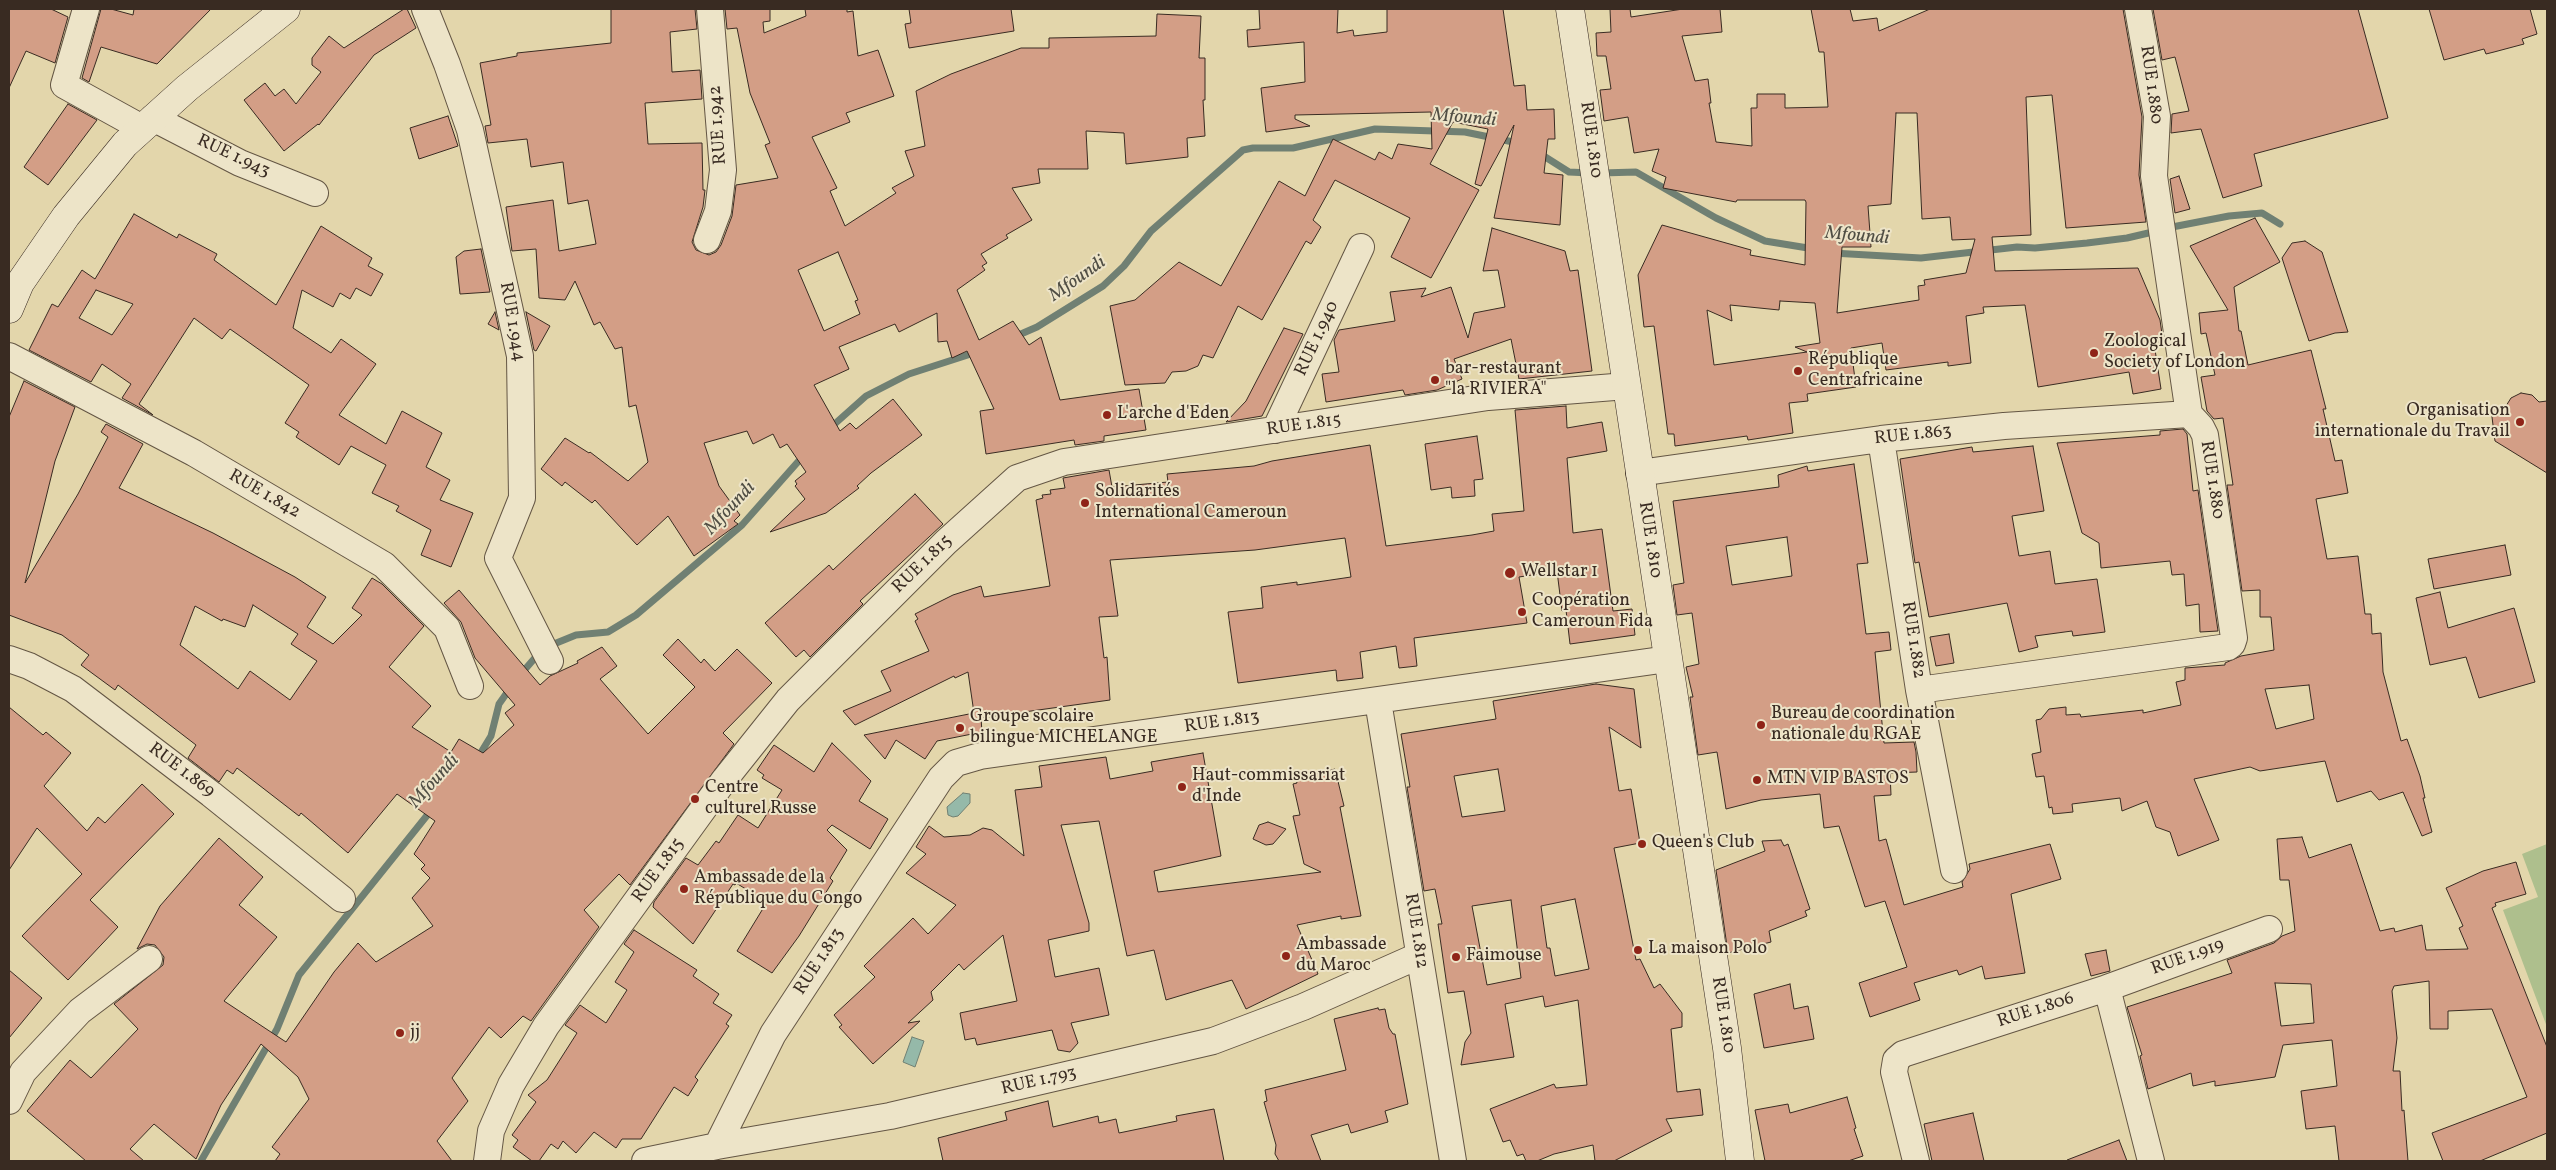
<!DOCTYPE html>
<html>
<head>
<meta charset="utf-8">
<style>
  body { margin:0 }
  #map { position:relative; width:2556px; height:1170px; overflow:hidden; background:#e3d6ab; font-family:Vollkorn,serif }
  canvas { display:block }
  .frame { position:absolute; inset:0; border:10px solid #392b22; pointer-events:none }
</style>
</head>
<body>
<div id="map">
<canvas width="2556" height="1170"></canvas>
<div class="frame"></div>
</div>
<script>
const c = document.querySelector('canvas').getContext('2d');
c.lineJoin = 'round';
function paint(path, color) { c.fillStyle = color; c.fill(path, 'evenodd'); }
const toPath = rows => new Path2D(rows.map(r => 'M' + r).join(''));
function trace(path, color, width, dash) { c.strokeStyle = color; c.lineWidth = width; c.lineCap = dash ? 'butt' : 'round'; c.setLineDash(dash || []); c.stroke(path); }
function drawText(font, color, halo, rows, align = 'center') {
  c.font = font + ' Vollkorn,serif'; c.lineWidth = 4; c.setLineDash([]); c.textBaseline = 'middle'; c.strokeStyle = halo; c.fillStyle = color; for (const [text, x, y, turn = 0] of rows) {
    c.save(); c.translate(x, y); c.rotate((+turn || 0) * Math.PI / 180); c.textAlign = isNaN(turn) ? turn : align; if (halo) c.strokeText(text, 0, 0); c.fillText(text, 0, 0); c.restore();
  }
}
paint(toPath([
  [2547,844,2547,1027,2503,910,2538,897,2522,854]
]), '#aebf8d');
const water = toPath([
  [963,793,970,794,970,803,958,816,953,817,948,815,947,807,963,793],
  [912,1037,924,1041,915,1067,903,1062,912,1037]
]);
paint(water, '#95b9a9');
trace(water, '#708073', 1);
trace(toPath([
  [1539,153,1569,172,1590,173],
  [1601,173,1636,172,1716,218,1765,241,1814,249],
  [2167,228,2229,216,2262,213,2280,224],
  [1832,253,1921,258,2017,247,2035,248,2087,243,2127,238,2157,231],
  [1014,337,1037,327,1103,286,1124,266,1151,231,1243,150,1253,148,1293,148,1375,129,1465,132,1518,143],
  [829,429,866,396,909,374,977,352],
  [549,646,576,635,608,632,636,615,742,525,804,455],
  [521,674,540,652],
  [477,759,491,736,499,704,511,687],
  [201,1161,277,1029,299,975,433,808]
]), '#708073', 7);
const building = toPath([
  [9,9,51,9,68,17,55,63,26,51,9,88,9,9],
  [101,9,111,9,133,15,134,9,211,9,157,64,101,47,89,82,82,78,101,9],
  [404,9,407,9,416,28,374,55,319,125,318,124,284,151,244,100,265,83,275,96,284,89,296,104,321,72,312,65,312,58,329,36,344,48,404,9],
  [611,9,695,9,697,29,670,32,672,72,700,70,702,99,645,103,648,144,702,143,703,190,705,190,703,207,692,242,696,250,709,255,716,252,721,245,732,216,736,185,778,178,765,145,770,143,750,93,737,28,727,29,725,9,770,9,770,21,763,22,764,33,806,16,805,9,847,9,847,12,853,11,858,56,878,50,894,96,846,113,850,122,812,137,837,188,830,191,845,226,896,193,892,188,914,176,905,151,925,146,916,91,951,74,1021,48,1049,48,1049,38,1156,36,1157,14,1201,16,1199,58,1205,58,1205,100,1203,100,1205,136,1187,138,1188,157,1126,164,1124,133,1086,131,1088,169,1038,169,1040,183,1012,188,1032,220,1006,235,1008,238,981,254,987,263,982,266,985,270,957,290,979,340,1013,321,1029,345,1041,337,1060,400,1139,389,1146,430,1104,436,1104,441,1075,445,1074,440,986,454,980,411,994,409,967,351,952,358,947,341,938,342,937,313,899,332,895,324,839,347,849,369,814,385,840,431,850,423,856,429,893,399,922,435,871,473,857,486,859,488,826,513,770,532,805,499,795,486,797,484,795,481,806,472,787,444,780,448,773,434,753,444,747,431,704,443,719,486,740,515,734,521,738,524,694,556,668,516,637,545,595,500,592,503,565,482,562,486,541,469,565,438,589,453,590,452,628,481,648,462,636,405,629,407,622,347,615,349,600,322,594,325,575,281,565,300,539,298,536,249,512,251,506,207,553,200,559,251,596,244,588,200,568,204,563,162,531,167,527,139,488,143,485,126,491,125,480,63,517,56,517,53,611,43,611,9],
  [838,252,858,300,855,301,860,314,824,331,798,270,838,252],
  [909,9,1011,9,1014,31,909,48,905,24,911,23,909,9],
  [1259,9,1338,9,1337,33,1353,30,1354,36,1387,32,1387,9,1503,9,1514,86,1525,85,1527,110,1554,109,1555,139,1548,139,1544,173,1563,175,1560,225,1494,218,1514,125,1481,186,1475,184,1488,129,1453,122,1430,164,1479,190,1431,278,1391,257,1410,218,1335,180,1313,220,1321,227,1311,244,1306,241,1262,320,1238,306,1213,358,1203,355,1198,366,1186,371,1172,372,1165,383,1125,385,1110,306,1135,300,1179,262,1221,286,1279,181,1305,196,1333,139,1375,160,1379,152,1392,159,1398,144,1432,149,1431,112,1295,115,1295,119,1310,126,1266,132,1261,88,1305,82,1304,42,1248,47,1247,30,1260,29,1259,9],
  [1610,9,1630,9,1631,17,1683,9,1720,9,1722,32,1682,36,1695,81,1708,79,1711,103,1709,103,1716,142,1752,146,1751,108,1757,108,1757,94,1785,94,1785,108,1828,107,1824,52,1819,52,1811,9,1850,9,1853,21,1877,18,1879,31,1930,9,2123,9,2142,117,2139,175,2146,222,2066,228,2052,95,2026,97,2031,235,1992,237,1995,271,2138,268,2160,320,2163,341,2154,343,2161,389,2133,394,2129,372,2038,387,2025,305,1983,307,1984,313,1966,316,1971,363,1948,366,1948,362,1886,370,1882,343,1851,348,1856,387,1807,394,1808,401,1789,403,1793,433,1748,440,1747,436,1675,446,1674,434,1668,434,1654,326,1644,327,1638,275,1662,225,1751,250,1750,255,1805,265,1806,202,1805,200,1737,200,1736,202,1663,188,1666,177,1652,171,1659,149,1634,153,1628,117,1604,121,1600,90,1611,89,1606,56,1597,56,1596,33,1611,32,1610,9],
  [1896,113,1917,113,1922,219,1950,217,1952,240,1975,239,1966,273,1924,280,1925,285,1918,286,1919,300,1837,313,1842,247,1871,247,1868,206,1891,204,1896,113],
  [1780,301,1815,303,1820,343,1795,347,1807,352,1714,365,1707,310,1732,321,1730,305,1779,310,1780,301],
  [2153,9,2358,9,2388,118,2254,154,2262,186,2223,198,2201,129,2171,133,2172,114,2189,111,2175,57,2162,60,2153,9],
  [2429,9,2530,9,2537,34,2522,39,2524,44,2494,52,2486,54,2484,49,2444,60,2429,9],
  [68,104,97,120,48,185,24,167,68,104],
  [448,116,458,146,419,159,410,128,448,116],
  [2179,176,2190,209,2175,213,2170,179,2179,176],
  [134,214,177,238,179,234,217,254,214,260,276,305,321,226,372,258,368,266,383,274,371,296,356,288,350,299,340,293,333,307,302,290,293,328,331,353,341,339,376,364,339,415,386,444,402,411,442,433,426,467,450,480,440,500,473,513,451,567,421,555,431,530,396,511,399,506,372,493,386,465,351,446,339,465,296,437,299,432,285,423,309,385,230,329,222,339,194,318,139,404,153,415,122,398,131,384,102,364,91,382,29,350,52,304,58,307,82,270,95,279,134,214],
  [96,290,133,304,112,335,79,318,96,290],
  [2255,218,2280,262,2234,287,2239,331,2241,331,2248,365,2311,350,2326,409,2323,409,2335,461,2342,460,2348,493,2316,499,2327,559,2358,556,2365,614,2371,614,2372,634,2381,633,2383,672,2401,741,2407,739,2420,776,2425,798,2423,798,2432,832,2422,836,2403,792,2379,800,2371,791,2337,802,2325,761,2260,771,2250,767,2194,779,2219,840,2178,856,2170,832,2156,827,2147,801,2122,811,2120,798,2072,804,2073,812,2053,814,2052,807,2049,808,2044,776,2036,777,2032,754,2041,752,2036,720,2041,719,2049,709,2066,707,2066,715,2080,714,2081,717,2143,710,2143,713,2181,705,2176,682,2185,680,2185,668,2225,665,2225,663,2241,656,2274,650,2271,617,2260,617,2260,590,2242,591,2227,485,2233,485,2223,418,2214,419,2207,411,2201,377,2215,375,2206,333,2201,334,2199,313,2228,310,2190,246,2255,218],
  [2309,685,2314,719,2276,729,2265,689,2309,685],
  [1492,228,1565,251,1570,271,1578,270,1592,371,1519,379,1511,339,1454,359,1462,379,1437,390,1405,395,1403,390,1326,402,1322,374,1339,372,1334,340,1339,330,1395,321,1390,292,1426,288,1421,297,1451,287,1468,338,1474,313,1505,307,1498,270,1483,271,1492,228],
  [2305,241,2322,252,2348,332,2335,333,2309,341,2282,258,2292,243,2305,241],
  [481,249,490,292,460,294,456,257,464,251,481,249],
  [495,312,499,330,488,324,495,312],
  [526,312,550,326,536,351,534,350,526,312],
  [1284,328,1303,334,1262,416,1226,422,1246,401,1284,328],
  [24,381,75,407,55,461,25,583,78,494,108,437,101,432,106,424,143,444,119,488,213,533,295,577,326,597,307,627,333,644,362,615,352,608,372,578,382,584,424,626,389,667,431,706,412,727,451,752,459,739,483,753,514,725,505,713,515,705,475,658,461,622,444,603,459,590,540,685,550,676,578,663,577,661,602,647,617,666,600,679,648,734,695,687,663,655,678,639,701,663,704,659,715,671,737,649,772,683,723,733,734,744,630,885,619,874,584,910,599,927,531,1021,523,1016,501,1038,489,1027,452,1078,468,1101,437,1141,452,1161,275,1161,280,1154,272,1147,309,1099,298,1077,261,1044,221,1105,196,1159,154,1124,130,1149,144,1161,86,1161,27,1111,70,1060,91,1078,138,1029,114,1004,163,965,164,957,155,945,147,944,137,949,160,906,219,838,263,877,239,905,277,937,224,1001,286,1042,334,972,358,943,376,962,433,926,412,898,430,878,421,869,425,865,414,854,435,821,397,794,348,853,301,813,299,816,237,768,233,774,227,770,219,782,188,758,196,745,118,685,115,690,81,665,89,655,62,635,9,615,9,417,24,381],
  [253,605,298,634,291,644,317,661,290,700,250,671,238,689,180,645,195,606,222,621,223,619,245,627,253,605],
  [2521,393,2532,395,2539,402,2547,401,2547,473,2495,441,2491,409,2506,406,2511,398,2521,393],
  [1566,406,1567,428,1602,422,1607,451,1567,458,1573,533,1602,529,1613,611,1632,609,1635,635,1570,644,1566,610,1562,611,1557,571,1519,577,1527,623,1414,638,1417,666,1399,668,1396,646,1360,652,1363,678,1337,681,1336,670,1238,683,1228,612,1263,608,1261,587,1297,582,1297,585,1351,577,1345,538,1255,550,1110,560,1118,616,1099,617,1104,658,1107,657,1110,700,981,718,982,732,937,741,925,759,896,740,885,759,864,735,974,713,968,672,955,678,954,676,855,725,843,711,891,691,881,671,929,651,915,621,918,619,915,614,953,595,981,586,984,597,1050,586,1036,500,1043,498,1042,495,1051,494,1050,490,1065,488,1063,478,1109,470,1112,487,1168,482,1167,474,1254,466,1272,461,1370,445,1386,546,1472,535,1494,531,1492,514,1524,511,1515,410,1566,406],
  [2183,429,2187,434,2193,491,2198,490,2218,631,2200,632,2199,604,2186,606,2184,574,2172,575,2170,561,2101,568,2099,543,2082,533,2057,443,2160,435,2160,431,2183,429],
  [1477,436,1483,479,1474,480,1475,496,1452,498,1451,487,1431,490,1425,444,1477,436],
  [2033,446,2044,511,2012,516,2019,556,2050,551,2055,584,2097,579,2105,632,2073,636,2072,631,2035,636,2038,647,2019,652,2007,603,1929,617,1919,562,1915,563,1900,459,1972,447,1973,452,2033,446],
  [1854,464,1868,563,1857,564,1866,634,1889,632,1891,650,1875,652,1884,743,1914,742,1916,752,1917,772,1890,773,1891,795,1874,796,1879,841,1886,839,1904,905,1963,887,1962,882,1970,869,1969,864,2050,844,2061,879,2011,894,2025,973,1985,979,1982,966,1959,975,1957,970,1914,983,1920,1000,1870,1017,1859,983,1907,967,1885,901,1865,907,1839,826,1824,828,1820,794,1761,800,1726,809,1717,752,1698,755,1690,697,1693,697,1686,667,1699,664,1692,613,1677,615,1673,585,1684,583,1673,501,1779,487,1778,475,1807,466,1808,471,1854,464],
  [1787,537,1792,576,1732,585,1726,546,1787,537],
  [915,494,943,524,860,601,863,604,810,657,804,650,796,657,765,623,829,565,833,570,915,494],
  [2505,545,2511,575,2434,589,2428,559,2505,545],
  [2440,592,2448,628,2514,608,2535,682,2479,698,2466,657,2430,665,2416,598,2440,592],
  [1949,634,1954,663,1936,666,1930,637,1949,634],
  [1596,684,1634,689,1641,748,1609,727,1619,791,1631,789,1640,843,1614,848,1636,960,1640,959,1654,988,1660,984,1682,1013,1682,1027,1671,1029,1677,1092,1700,1089,1703,1115,1666,1119,1672,1131,1614,1161,1595,1161,1593,1145,1554,1154,1537,1161,1526,1161,1523,1154,1517,1156,1510,1140,1503,1142,1490,1109,1554,1084,1556,1088,1587,1085,1578,1000,1545,1007,1543,996,1505,1004,1514,1057,1461,1065,1465,1042,1471,1033,1464,991,1448,993,1438,924,1442,924,1435,889,1424,891,1407,787,1410,787,1401,734,1496,719,1493,701,1596,684],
  [1498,769,1505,811,1462,817,1454,776,1498,769],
  [1575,899,1589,969,1555,976,1550,948,1547,948,1541,906,1575,899],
  [1511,900,1521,978,1487,985,1472,906,1511,900],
  [9,707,43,735,46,732,71,753,44,786,87,831,98,817,105,823,142,784,174,814,90,900,118,927,68,980,22,936,82,874,37,828,9,870,9,707],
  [832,743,871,781,859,801,888,819,870,849,832,825,827,830,847,850,830,878,833,881,799,936,772,973,737,951,767,902,736,883,735,885,733,884,693,944,653,907,654,902,686,858,698,865,716,841,719,843,738,815,758,828,782,790,762,778,764,775,757,770,774,745,814,772,832,743],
  [1203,753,1221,856,1154,871,1158,892,1321,872,1304,864,1293,816,1300,815,1293,784,1297,783,1296,779,1335,769,1344,806,1340,807,1361,916,1341,919,1341,916,1297,925,1318,974,1246,1009,1232,980,1166,1000,1154,950,1127,956,1099,821,1061,825,1089,923,1089,931,1048,940,1055,977,1099,968,1109,1015,1071,1023,1078,1043,1070,1052,1058,1050,1052,1030,977,1045,975,1038,965,1040,960,1013,1017,1001,1003,935,964,970,959,964,931,992,933,1000,908,1023,920,1021,873,1064,839,1027,842,1025,834,1015,875,977,864,966,913,918,928,934,956,905,906,873,926,854,916,847,929,826,944,837,970,835,983,828,992,830,1024,856,1015,790,1042,787,1039,766,1106,757,1110,779,1153,771,1151,762,1203,753],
  [1268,822,1286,829,1273,844,1266,845,1253,839,1259,825,1268,822],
  [2302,837,2309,858,2351,844,2380,931,2394,928,2395,932,2422,925,2426,950,2468,949,2459,928,2463,926,2446,888,2483,871,2516,862,2526,894,2495,903,2496,906,2492,908,2547,1047,2547,1133,2480,1161,2443,1161,2432,1133,2527,1097,2492,1009,2448,1011,2448,1029,2430,1029,2429,981,2394,986,2392,991,2397,1038,2393,1071,2400,1071,2402,1111,2404,1110,2408,1161,2339,1161,2335,1126,2306,1129,2301,1091,2337,1086,2332,1040,2283,1045,2275,1077,2215,1086,2215,1081,2193,1086,2191,1073,2148,1089,2140,1056,2142,1055,2127,1007,2232,973,2227,960,2274,943,2282,936,2295,931,2289,880,2280,880,2277,839,2302,837],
  [2275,983,2311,984,2314,1023,2281,1026,2275,983],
  [1781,840,1784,846,1788,844,1810,909,1805,911,1807,916,1769,931,1771,942,1728,953,1716,870,1765,851,1762,841,1781,840],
  [634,930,697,970,693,976,719,994,713,1003,732,1015,726,1024,729,1026,695,1077,698,1080,688,1096,674,1087,641,1139,622,1139,616,1148,594,1132,576,1153,563,1141,558,1149,551,1144,539,1161,532,1161,513,1147,518,1140,512,1135,536,1102,528,1095,547,1080,577,1033,565,1025,580,1005,606,1023,627,990,615,982,634,952,624,944,634,930],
  [2106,950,2110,971,2091,976,2085,954,2106,950],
  [9,970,42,998,9,1038,9,970],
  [1790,984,1794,1009,1808,1006,1814,1039,1764,1048,1754,994,1790,984],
  [1378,1008,1379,1010,1385,1009,1389,1028,1393,1034,1395,1034,1408,1104,1385,1111,1388,1122,1351,1133,1348,1124,1311,1135,1321,1161,1279,1161,1275,1154,1276,1145,1264,1102,1267,1101,1265,1090,1346,1070,1334,1019,1378,1008],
  [1847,1097,1856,1128,1854,1129,1863,1156,1848,1161,1765,1161,1755,1110,1788,1104,1790,1113,1847,1097],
  [1048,1101,1053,1127,1098,1116,1099,1123,1116,1119,1119,1133,1177,1121,1176,1116,1214,1109,1224,1161,943,1161,938,1138,1007,1120,1005,1112,1048,1101],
  [1973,1113,1984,1161,1932,1161,1924,1124,1973,1113],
  [2119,1140,2127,1161,2067,1161,2067,1160,2119,1140]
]);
paint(building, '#d39e86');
trace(building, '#392b22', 1);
const street = toPath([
  [86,9,64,85,142,128],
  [425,9,447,64,470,130,520,356,522,498,498,558,550,661],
  [153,118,240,163,315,193],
  [707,240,718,211,723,170,710,9],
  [9,356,194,453,384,565,447,628,470,686],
  [1275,430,1361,247],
  [1881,439,1919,690,1954,870],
  [1639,473,1881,439,2004,426,2189,414],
  [9,659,29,666,73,689,211,794,342,899],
  [1919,690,2228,647,2232,644,2234,638,2205,435,2201,427,2189,414,2154,176,2157,116,2138,9],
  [1378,701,1453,1161],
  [2107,988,2269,929],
  [9,1101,23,1072,80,1011,149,959],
  [717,1146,773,1034,941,778,956,763,980,756,1668,659],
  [487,1161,491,1131,511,1085,546,1026,725,779,788,700,946,542,1017,478,1064,462,1488,397,1627,386],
  [645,1161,717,1146,890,1116,1213,1041,1303,1007,1418,956],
  [1916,1161,1894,1072,1896,1060,1903,1054,2107,988,2151,1161]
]);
const secondary = toPath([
  [1570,9,1727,1048,1740,1161],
  [9,309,20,283,66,216,125,144,187,88,286,9]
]);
trace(street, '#645644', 28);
trace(secondary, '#392b22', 29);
trace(street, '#ede4c8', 26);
trace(secondary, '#ede4c8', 28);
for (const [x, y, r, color] of [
  [2094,353,5,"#8f2418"],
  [1798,371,5,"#8f2418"],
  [1435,380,5,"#8f2418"],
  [1107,415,5,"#8f2418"],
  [2520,422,5,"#8f2418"],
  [1085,503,5,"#8f2418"],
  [1510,573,6,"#8f2418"],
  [1522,612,5,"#8f2418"],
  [1761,725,5,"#8f2418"],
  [960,728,5,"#8f2418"],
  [1757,780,5,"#8f2418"],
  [1182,787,5,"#8f2418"],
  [695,799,5,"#8f2418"],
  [1642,844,5,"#8f2418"],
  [684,889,5,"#8f2418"],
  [1638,950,5,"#8f2418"],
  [1286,956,5,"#8f2418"],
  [1456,957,5,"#8f2418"],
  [400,1033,5,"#8f2418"]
]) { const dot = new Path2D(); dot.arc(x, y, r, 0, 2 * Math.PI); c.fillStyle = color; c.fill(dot); trace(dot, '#ede4c8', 2); }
drawText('18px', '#392b22', '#ede4c8', [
  ["RUE 1.880",2150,85,82],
  ["RUE 1.942",719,125,-94],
  ["RUE 1.810",1590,140,82],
  ["RUE 1.943",233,157,25],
  ["RUE 1.944",511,322,80],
  ["RUE 1.940",1318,339,-65],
  ["RUE 1.815",1304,426,-8],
  ["RUE 1.863",1913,436,-6],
  ["RUE 1.880",2211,480,81],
  ["RUE 1.842",264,495,30],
  ["RUE 1.810",1649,540,81],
  ["RUE 1.815",923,565,-44],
  ["RUE 1.882",1912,640,81],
  ["RUE 1.813",1222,723,-8],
  ["RUE 1.869",181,771,37],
  ["RUE 1.815",659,871,-54],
  ["RUE 1.812",1415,931,81],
  ["RUE 1.919",2188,958,-20],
  ["RUE 1.813",820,962,-57],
  ["RUE 1.806",2036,1011,-18],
  ["RUE 1.810",1722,1015,81],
  ["RUE 1.793",1039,1082,-13]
]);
drawText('18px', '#392b22', '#ede4c8', [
  ["Zoological",2104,343],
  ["Society of London",2104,364],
  ["République",1808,361],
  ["Centrafricaine",1808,382],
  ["bar-restaurant",1445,370],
  ["\"la RIVIERA\"",1445,391],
  ["Organisation",2510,412,"right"],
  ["internationale du Travail",2510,433,"right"],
  ["L'arche d'Eden",1117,415],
  ["Solidarités",1095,493],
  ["International Cameroun",1095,514],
  ["Wellstar 1",1521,573],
  ["Coopération",1532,602],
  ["Cameroun Fida",1532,623],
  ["Bureau de coordination",1771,715],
  ["nationale du RGAE",1771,736],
  ["Groupe scolaire",970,718],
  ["bilingue MICHELANGE",970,739],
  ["Haut-commissariat",1192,777],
  ["d'Inde",1192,798],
  ["MTN VIP BASTOS",1767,780],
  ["Centre",705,789],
  ["culturel Russe",705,810],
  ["Queen's Club",1652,844],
  ["Ambassade de la",694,879],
  ["République du Congo",694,900],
  ["Ambassade",1296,946],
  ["du Maroc",1296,967],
  ["La maison Polo",1648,950],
  ["Faimouse",1466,957],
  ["jj",410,1033]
], 'left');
drawText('italic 19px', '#504e44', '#ede4c8', [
  ["Mfoundi",1464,119,5],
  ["Mfoundi",1857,237,5],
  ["Mfoundi",1078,280,-35],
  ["Mfoundi",731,509,-47],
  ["Mfoundi",435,782,-48]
]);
</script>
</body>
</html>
